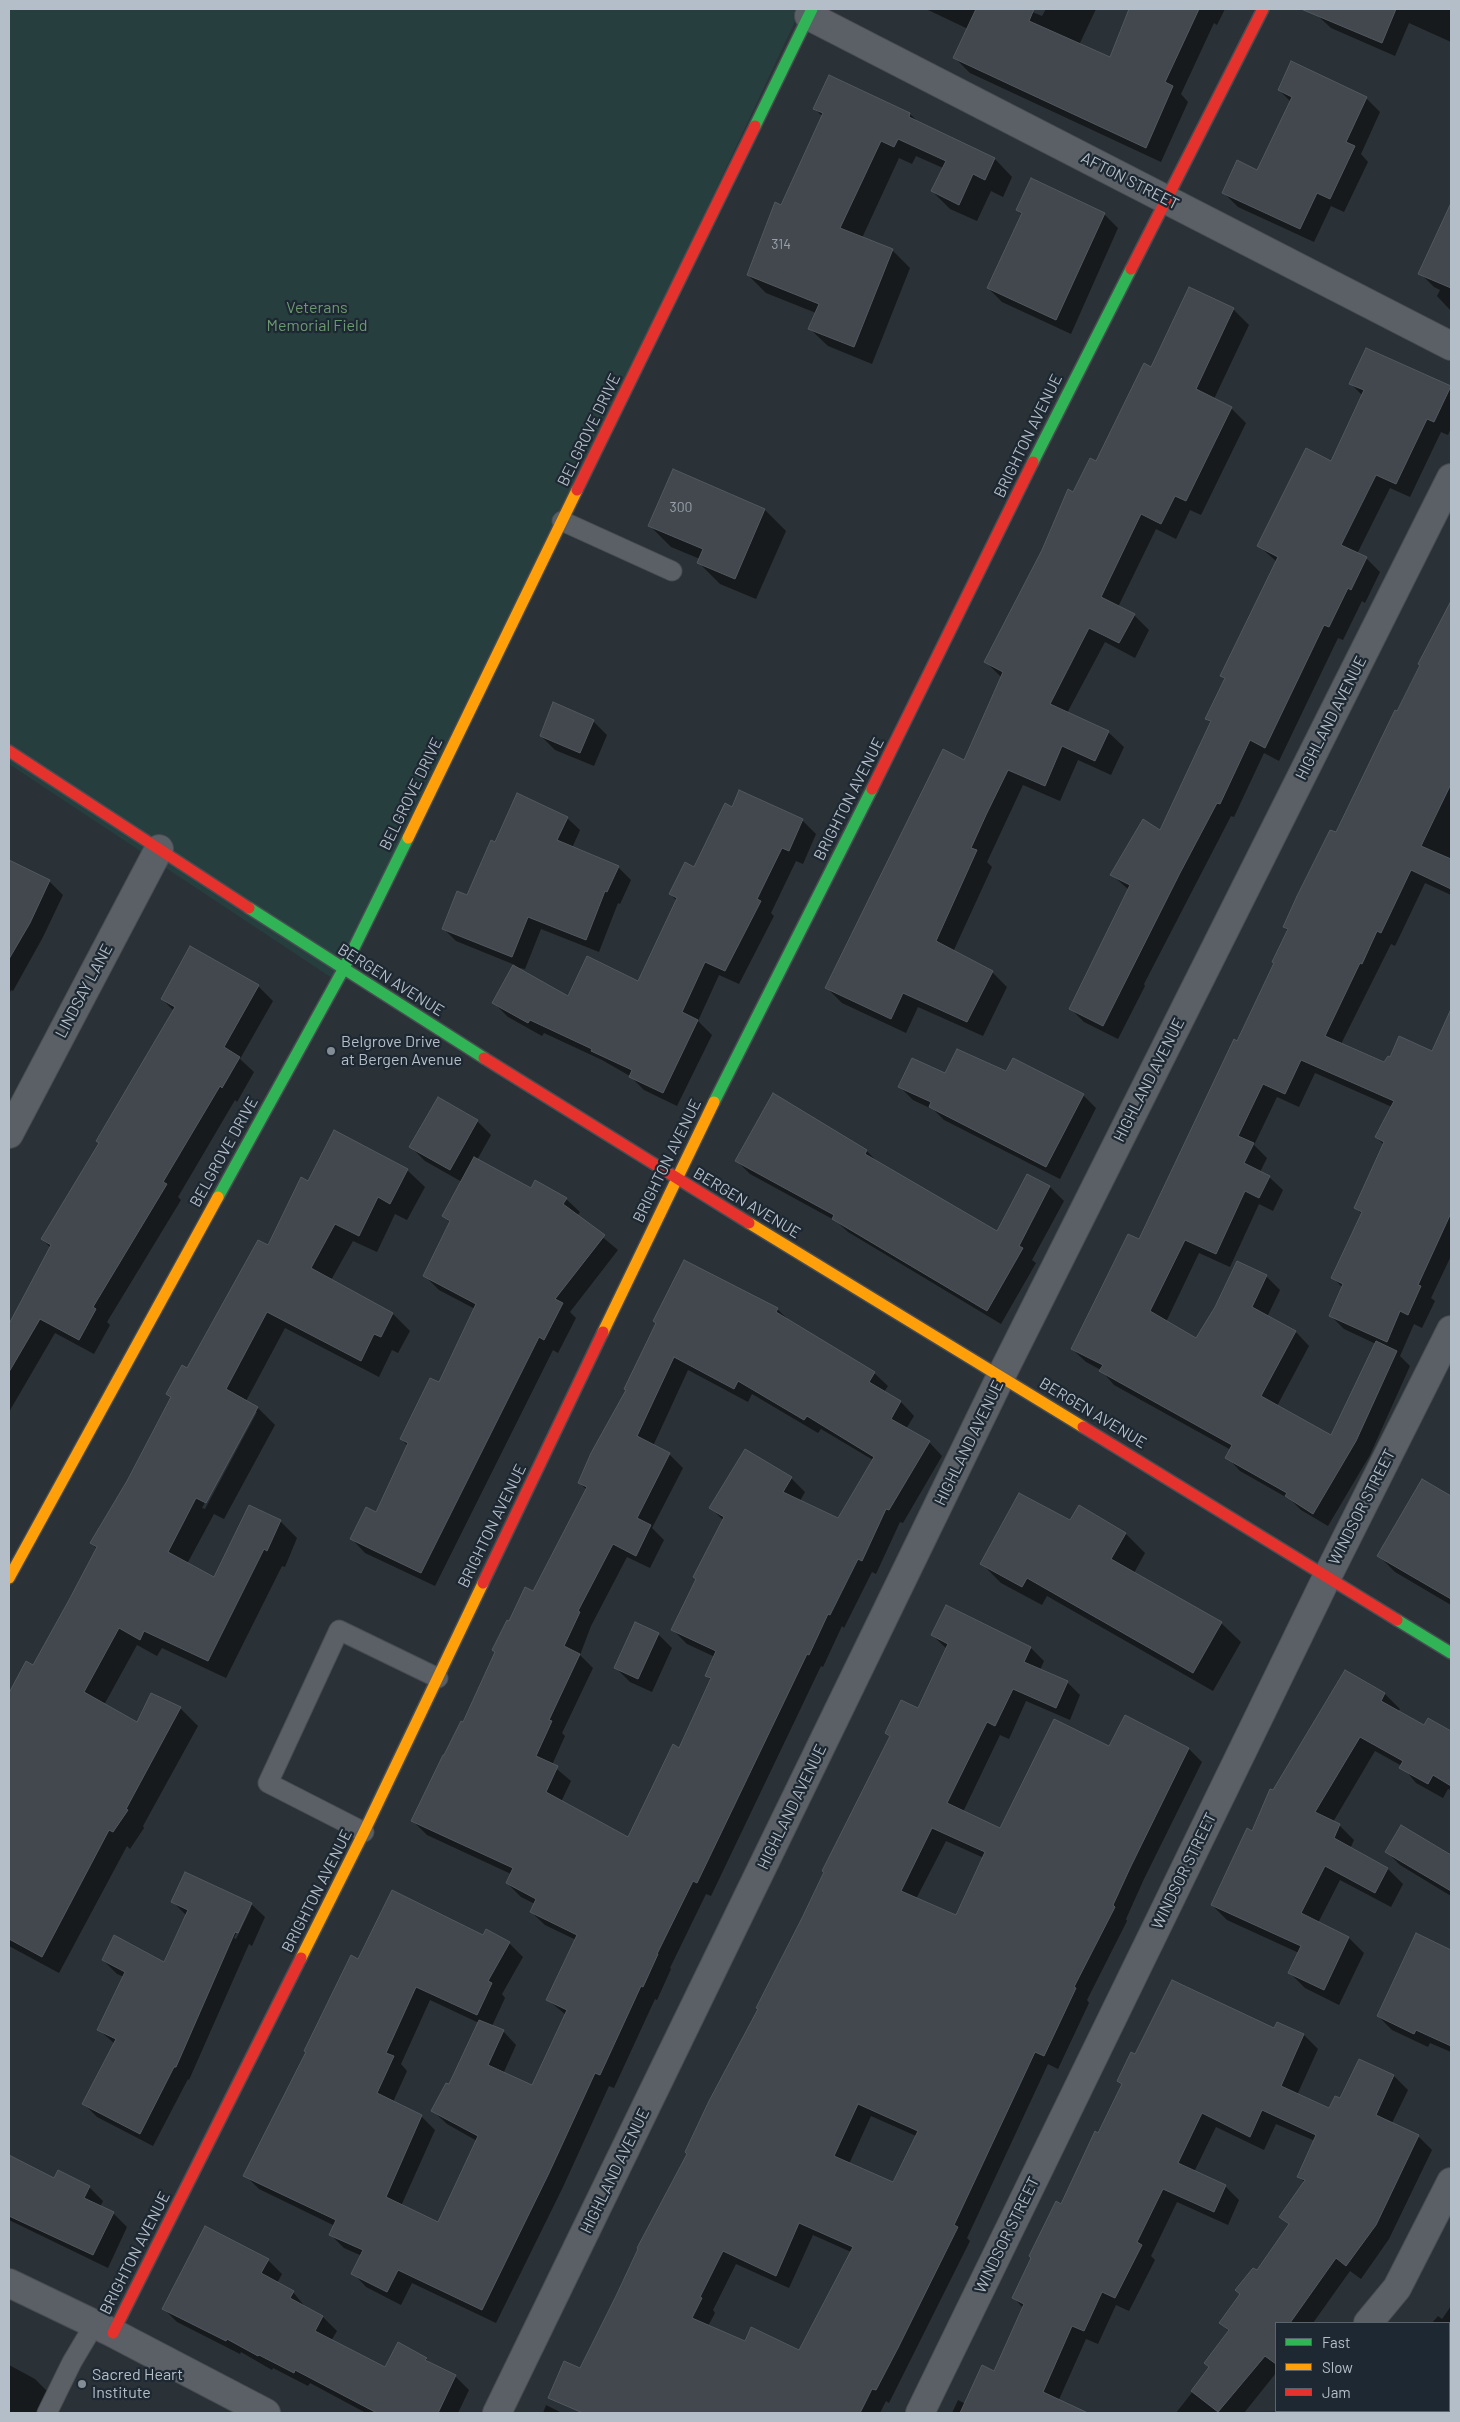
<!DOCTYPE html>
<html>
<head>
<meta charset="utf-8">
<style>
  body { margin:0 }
  #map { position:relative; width:1460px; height:2422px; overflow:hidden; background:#2a3137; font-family:Barlow,sans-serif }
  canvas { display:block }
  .frame { position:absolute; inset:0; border:10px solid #b4bec9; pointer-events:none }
  .legend { position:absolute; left:1275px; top:2322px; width:175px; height:90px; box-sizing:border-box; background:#1d2832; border:1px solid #59646e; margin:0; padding:6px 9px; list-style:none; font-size:15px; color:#b4bec9 }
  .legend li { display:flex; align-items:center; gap:10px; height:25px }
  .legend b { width:25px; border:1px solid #59646e }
</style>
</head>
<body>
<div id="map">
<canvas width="1460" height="2422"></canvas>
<div class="frame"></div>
<ul class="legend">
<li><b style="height:6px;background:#30b455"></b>Fast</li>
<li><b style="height:6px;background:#ff9f0a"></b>Slow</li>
<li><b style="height:6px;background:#e5322d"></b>Jam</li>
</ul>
</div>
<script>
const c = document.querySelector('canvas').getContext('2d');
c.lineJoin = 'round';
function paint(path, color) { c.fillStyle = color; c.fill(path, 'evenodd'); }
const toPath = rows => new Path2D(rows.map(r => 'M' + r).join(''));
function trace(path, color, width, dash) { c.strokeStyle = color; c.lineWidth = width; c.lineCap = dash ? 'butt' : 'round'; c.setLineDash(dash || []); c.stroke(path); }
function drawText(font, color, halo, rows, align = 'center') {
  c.font = font + ' Barlow,sans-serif'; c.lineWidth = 4.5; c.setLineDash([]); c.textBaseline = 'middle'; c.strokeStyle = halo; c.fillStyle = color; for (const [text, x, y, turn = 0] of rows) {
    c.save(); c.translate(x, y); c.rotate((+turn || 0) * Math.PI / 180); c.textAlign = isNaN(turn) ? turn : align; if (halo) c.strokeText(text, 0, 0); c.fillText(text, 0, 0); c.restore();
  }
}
paint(toPath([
  [9,9,801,9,341,984,9,764]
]), '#273e3e');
paint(toPath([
  [926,9,1025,9,1042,16,1046,9,1096,9,1079,45,1110,59,1135,9,1225,9,1217,25,1214,23,1181,94,1188,102,1161,162,970,73,955,58,968,29],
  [1320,9,1451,9,1451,42,1409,23,1395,56,1331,28,1317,15],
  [1279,90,1366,98,1380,112,1361,154,1368,162,1344,212,1331,206,1314,242,1238,207,1224,193,1258,171,1291,102],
  [815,109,910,114,918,122,995,159,1012,177,1003,197,991,191,977,221,950,209,932,191,943,168,916,156,912,164,899,158,862,238,892,250,910,268,872,364,828,346,810,329,816,313,766,293,748,275,823,117],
  [1017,210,1104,214,1118,228,1071,334,1002,302,988,288,1022,215],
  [1451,223,1451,311,1437,296,1440,290,1434,287,1420,273],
  [1190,289,1234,310,1249,325,1214,399,1231,408,1246,423,1201,515,1190,510,1176,539,1156,529,1118,607,1134,615,1149,630,1135,658,1105,642,1067,713,1108,732,1124,747,1111,775,1078,760,1060,801,1023,785,987,862,992,867,953,952,992,972,1007,987,983,1036,918,1007,906,1033,842,1003,827,988,965,762,1002,678,986,662,1074,493,1097,463,1151,368],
  [1351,384,1450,387,1451,428,1448,435,1441,432,1410,497,1390,488,1357,554,1366,558,1380,572,1365,603,1362,601,1343,640,1338,638,1279,761,1264,753,1234,817,1231,816,1144,984,1145,986,1118,1039,1084,1022,1070,1008,1129,890,1112,875,1161,832,1211,723,1207,718,1226,680,1221,675,1277,562,1259,546,1332,463,1363,396],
  [673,471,765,510,786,531,756,599,720,584,699,563,700,559,671,547,650,526],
  [1451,625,1451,895,1425,883,1395,946,1391,944,1341,1044,1385,1063,1433,1052,1451,1012,1451,1256,1431,1298,1435,1301,1422,1328,1414,1324,1400,1356,1410,1366,1370,1455,1328,1526,1301,1510,1291,1500,1240,1471,1227,1457,1231,1450,1114,1385,1101,1370,1086,1362,1072,1349,1139,1241,1275,963,1288,931,1284,927,1336,834,1436,632,1445,636],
  [1315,1073,1392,1107,1376,1137,1384,1145,1356,1208,1363,1215,1333,1278,1343,1288,1330,1315,1344,1329,1376,1344,1331,1436,1277,1406,1309,1346,1296,1332,1267,1317,1280,1290,1266,1276,1197,1339,1166,1322,1199,1253,1230,1267,1259,1204,1273,1211,1283,1190,1269,1177,1260,1172,1267,1158,1254,1145,1277,1097,1299,1107],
  [593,721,607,735,594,766,555,750,541,736],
  [732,809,802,820,816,834,803,864,796,861,771,913,774,916,739,984,719,975,698,1021,712,1035,677,1106,644,1090,630,1076,602,1060,544,1033,542,1036,508,1017,494,1003,515,965,456,941,443,928,468,897,495,844,567,818,580,830,572,848,618,867,631,880,620,904,618,903,599,952,541,929,525,969,514,967,568,997,639,983,677,901,670,894,694,868],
  [9,862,49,881,63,895,43,937,13,991,11,990,9,995],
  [258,986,273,1001,240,1059,254,1072,237,1102,235,1100,178,1197,181,1200,107,1322,110,1325,94,1354,55,1333,9,1412,9,1327,51,1248,42,1239,100,1143,174,1011,162,999],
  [1006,1073,1083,1095,1096,1108,1060,1179,944,1120,934,1110,913,1100,900,1087,946,1074],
  [773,1095,867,1151,879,1164,997,1233,1050,1187,1064,1201,1032,1260,1036,1263,1001,1324,848,1232,836,1221,750,1174,736,1160],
  [477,1121,491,1135,477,1160,531,1190,566,1199,580,1212,577,1216,618,1250,570,1312,576,1318,558,1353,553,1350,435,1586,365,1553,352,1539,376,1513,408,1446,401,1439,440,1384,475,1309,439,1290,425,1276,450,1223,444,1216,462,1182,425,1161,411,1147],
  [407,1170,425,1187,407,1220,395,1214,377,1252,353,1241,331,1280,393,1314,410,1331,398,1353,392,1350,379,1377,285,1328,246,1401,258,1408,275,1425,224,1519,214,1514,187,1564,214,1579,280,1521,297,1538,285,1567,282,1566,226,1678,162,1648,157,1656,137,1645,104,1705,138,1723,151,1695,180,1708,198,1726,143,1826,144,1828,130,1849,127,1846,59,1973,9,1946,9,1697,27,1663,34,1666,97,1549,91,1543,128,1481,172,1398,167,1394,188,1370,308,1182],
  [254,1412,257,1412,205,1509,202,1508],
  [777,1309,792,1323,874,1373,888,1386,884,1392,901,1402,914,1416,906,1429,929,1442,942,1456,903,1523,900,1522,876,1574,872,1572,844,1628,842,1626,823,1667,821,1666,711,1896,706,1894,670,1968,671,1969,657,2000,655,1999,614,2088,609,2086,563,2187,496,2323,412,2283,401,2305,366,2287,353,2273,362,2256,344,2248,331,2235,335,2226,259,2189,245,2175,358,1960,483,1937,509,1943,523,1957,502,1994,505,1998,492,2026,503,2031,516,2045,503,2074,532,2087,566,2015,548,2000,576,1940,545,1925,531,1912,535,1904,521,1897,507,1883,511,1874,427,1835,413,1821,464,1724,510,1622,534,1592,587,1490,579,1483,627,1390,657,1323],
  [688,1370,748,1402,752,1394,818,1433,821,1429,873,1460,839,1519,800,1501,805,1492,791,1478,711,1508,723,1520,673,1630,687,1644,715,1657,706,1675,712,1681,680,1749,628,1839,561,1802,571,1781,552,1765,565,1736,562,1733,593,1668,580,1655,591,1626,627,1557,650,1568,664,1540,652,1528,683,1468,669,1454,653,1446],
  [430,2000,479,2023,450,2086,433,2111,447,2124,477,2141,439,2224,401,2206,435,2130,421,2116,393,2102,407,2071,401,2064],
  [1423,1481,1451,1497,1451,1605,1395,1572,1379,1556],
  [1080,1507,1126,1534,1145,1553,1134,1573,1221,1623,1241,1642,1213,1691,1047,1596,1042,1605,1001,1583,982,1564,1071,1522],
  [946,1607,1031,1648,1044,1661,1040,1670,1067,1682,1080,1695,1070,1720,1026,1701,1009,1739,1000,1735,963,1812,1001,1830,1110,1748,1125,1717,1189,1749,1202,1762,1144,1879,1126,1919,1127,1921,1087,2000,1089,2003,1058,2069,1048,2064,967,2238,970,2241,889,2403,886,2401,880,2413,652,2413,593,2385,688,2154,890,1737,886,1733,919,1710,947,1649,932,1635],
  [946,1841,984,1858,956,1917,916,1899],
  [871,2116,916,2136,893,2184,849,2164],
  [813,2235,851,2252,799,2352,745,2342,708,2326,715,2313,713,2310,736,2264,789,2288],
  [658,1634,672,1648,652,1692,630,1682,616,1668],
  [1345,1671,1385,1694,1400,1709,1398,1712,1425,1727,1429,1719,1451,1732,1451,1790,1448,1789,1443,1798,1416,1783,1402,1766,1375,1751,1333,1822,1339,1825,1354,1840,1350,1849,1388,1869,1403,1884,1391,1907,1340,1880,1318,1923,1349,1938,1364,1953,1339,2005,1305,1988,1290,1973,1299,1953,1227,1920,1212,1905,1273,1792],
  [1401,1826,1451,1856,1451,1896,1400,1865,1386,1851],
  [172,1901,251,1904,265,1917,252,1946,249,1944,189,2080,188,2079,153,2146,97,2117,84,2104,115,2044,99,2030,124,1977,117,1974,103,1960,165,1963,187,1916],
  [248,1908,251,1908,236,1939,234,1938],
  [1416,1935,1451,1951,1451,2052,1430,2043,1428,2047,1392,2030,1378,2016],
  [1278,2023,1304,2035,1318,2049,1297,2095,1330,2110,1341,2100,1394,2076,1408,2090,1392,2123,1418,2136,1432,2150,1389,2239,1361,2279,1350,2271,1313,2323,1276,2323,1276,2373,1244,2413,1176,2413,1211,2368,1229,2332,1221,2323,1290,2226,1280,2216,1305,2183,1299,2176,1315,2141,1276,2124,1264,2150,1216,2127,1194,2172,1225,2186,1239,2200,1228,2225,1177,2202,1151,2256,1155,2260,1129,2311,1116,2305,1098,2344,1086,2339,1057,2404,1064,2411,1063,2413,952,2413,958,2400,966,2404,995,2372,1023,2308,1014,2298,1099,2134,1122,2085,1119,2081,1136,2056,1275,2030],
  [9,2156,54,2180,89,2187,103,2201,100,2207,113,2213,127,2227,108,2268,9,2220],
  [268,2260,282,2274,277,2283,293,2292,306,2308,323,2317,337,2331,331,2341,386,2369,426,2359,432,2365,455,2376,469,2390,458,2413,366,2413,310,2383,308,2386,273,2368,272,2370,241,2352,240,2354,177,2322,163,2308],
  [1451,2306,1451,2413,1371,2413,1373,2411,1449,2411,1449,2323,1432,2323,1438,2316,1442,2319],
  [9,2365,35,2379,49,2393,38,2413,9,2413],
  [546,2405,562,2413,543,2413]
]), '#0007');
const building = toPath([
  [976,9,1034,9,1029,21,1110,57,1129,9,1199,9,1165,82,1173,86,1146,148,953,58,976,9],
  [1301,9,1396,9,1382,43,1301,9],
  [1291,61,1367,97,1346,142,1355,146,1330,199,1317,193,1300,229,1222,193,1237,160,1257,170,1292,97,1278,90,1291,61],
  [829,75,910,113,909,117,995,158,985,180,973,174,959,205,931,191,946,161,898,139,894,147,881,141,840,228,893,249,854,347,808,329,819,304,747,275,775,202,781,205,823,113,813,109,829,75],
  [1031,178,1105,213,1056,320,987,288,1022,213,1016,210,1031,178],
  [1451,203,1451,288,1418,274,1451,203],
  [1189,287,1234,308,1196,389,1232,407,1186,501,1175,496,1161,524,1141,514,1101,597,1135,614,1119,643,1089,628,1050,704,1109,731,1095,761,1062,746,1045,786,1008,770,986,815,971,848,977,850,936,941,993,971,967,1022,903,993,891,1019,825,988,943,749,964,760,1003,672,984,662,1042,550,1068,489,1073,492,1090,458,1096,461,1144,363,1151,367,1189,287],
  [1366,348,1451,386,1434,422,1427,419,1396,484,1376,475,1341,545,1367,557,1351,590,1348,588,1329,627,1324,625,1265,748,1250,740,1220,804,1217,803,1180,873,1103,1026,1069,1009,1130,885,1110,875,1143,819,1160,830,1211,721,1205,719,1225,678,1220,676,1278,557,1257,546,1306,448,1331,461,1364,390,1349,384,1366,348],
  [673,469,765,509,735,579,697,563,703,549,648,526,673,469],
  [1451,601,1451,784,1421,846,1451,859,1451,889,1411,870,1381,933,1377,931,1362,964,1360,963,1325,1036,1384,1062,1388,1056,1390,1057,1399,1036,1432,1051,1451,1009,1451,1213,1418,1285,1421,1286,1408,1315,1400,1311,1387,1342,1329,1316,1343,1284,1331,1278,1362,1212,1354,1208,1384,1142,1375,1137,1394,1101,1301,1060,1285,1094,1263,1084,1238,1136,1254,1143,1244,1163,1270,1176,1259,1198,1245,1191,1216,1254,1185,1240,1150,1311,1196,1338,1215,1307,1237,1261,1267,1275,1252,1307,1296,1331,1261,1396,1331,1435,1376,1341,1397,1351,1356,1441,1313,1514,1285,1496,1287,1493,1225,1458,1232,1445,1099,1371,1103,1365,1071,1349,1128,1234,1139,1239,1234,1039,1237,1041,1274,963,1272,962,1288,929,1283,927,1297,896,1330,830,1336,832,1395,710,1397,711,1420,665,1418,664,1451,601],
  [553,702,594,720,580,753,540,736,553,702],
  [739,790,803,819,789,851,782,848,757,899,761,901,725,971,705,962,682,1012,698,1020,663,1093,629,1077,632,1070,591,1051,592,1049,530,1020,528,1023,492,1003,513,965,568,996,587,956,638,981,677,898,669,894,685,862,694,867,725,803,732,807,739,790],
  [517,793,568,817,557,840,619,866,607,892,605,891,586,940,528,917,512,957,442,929,457,891,467,895,491,840,495,842,517,793],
  [9,860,50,880,30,923,9,959,9,860],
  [190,946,259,985,224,1047,240,1057,222,1088,220,1086,163,1182,167,1184,93,1307,96,1309,79,1340,40,1319,9,1372,9,1324,51,1245,41,1239,99,1143,96,1141,175,1007,161,999,190,946],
  [957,1049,1006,1071,1013,1058,1084,1094,1046,1167,929,1107,931,1102,898,1087,912,1058,945,1073,957,1049],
  [773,1093,867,1150,865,1154,997,1231,1027,1174,1050,1186,1019,1246,1023,1248,987,1311,832,1219,834,1215,735,1161,773,1093],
  [438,1097,478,1120,450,1170,409,1147,438,1097],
  [334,1130,408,1169,390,1204,378,1197,359,1236,335,1224,311,1268,393,1313,381,1337,374,1334,361,1361,267,1312,226,1389,258,1407,206,1503,196,1498,168,1552,214,1577,249,1505,281,1520,267,1551,264,1549,208,1661,144,1631,140,1640,119,1628,84,1692,137,1722,151,1693,181,1707,126,1809,128,1810,113,1832,109,1830,42,1957,9,1939,9,1693,26,1661,33,1665,69,1600,97,1547,90,1543,127,1481,171,1397,166,1394,182,1365,187,1368,258,1240,268,1245,301,1177,308,1181,334,1130],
  [474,1157,531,1188,535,1180,567,1198,563,1204,605,1235,555,1299,563,1303,544,1340,539,1337,421,1573,350,1539,366,1507,376,1512,408,1443,400,1439,430,1378,439,1382,476,1304,423,1276,450,1221,442,1216,474,1157],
  [684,1260,778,1308,776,1312,875,1372,869,1382,901,1401,891,1419,930,1441,889,1510,886,1509,862,1561,858,1559,830,1615,828,1614,809,1655,807,1654,697,1883,693,1881,657,1954,658,1954,643,1987,641,1986,600,2075,595,2073,549,2173,482,2310,398,2270,387,2292,351,2274,363,2250,329,2235,336,2220,243,2176,306,2052,304,2051,351,1955,358,1959,392,1890,483,1935,486,1929,510,1942,488,1981,492,1983,477,2015,416,1987,386,2053,394,2056,377,2093,422,2115,386,2197,438,2222,478,2136,431,2111,446,2083,449,2084,479,2020,504,2030,488,2065,532,2085,567,2010,546,2000,577,1935,530,1912,536,1899,506,1883,513,1868,411,1821,443,1755,444,1755,461,1721,463,1722,495,1652,492,1650,507,1620,509,1621,525,1587,533,1591,587,1487,578,1483,591,1453,626,1390,624,1389,656,1323,653,1321,684,1260],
  [674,1357,734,1389,738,1381,804,1420,807,1416,874,1457,838,1518,783,1492,792,1477,745,1449,709,1508,724,1517,693,1577,696,1579,671,1630,716,1651,705,1676,711,1678,679,1748,673,1744,628,1837,546,1792,558,1766,536,1756,552,1721,549,1720,580,1654,564,1646,580,1612,578,1611,613,1544,636,1556,651,1525,637,1518,670,1453,637,1436,674,1357],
  [1422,1479,1451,1496,1451,1599,1377,1556,1422,1479],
  [1019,1493,1070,1520,1079,1505,1126,1533,1111,1559,1222,1622,1193,1673,1027,1578,1022,1587,980,1564,1019,1493],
  [946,1605,1031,1647,1024,1662,1068,1681,1056,1708,1013,1689,995,1726,987,1722,947,1803,1000,1828,1054,1719,1109,1746,1125,1715,1189,1748,1131,1866,1113,1905,1115,1907,1074,1987,1076,1988,1044,2056,1035,2052,954,2225,958,2227,898,2348,876,2390,872,2389,860,2413,583,2413,548,2398,564,2361,580,2368,616,2296,638,2249,637,2248,687,2154,685,2152,709,2101,758,2009,756,2008,802,1918,824,1872,822,1871,890,1736,885,1733,901,1700,918,1708,948,1644,931,1635,946,1605],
  [932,1828,985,1852,956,1915,901,1891,932,1828],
  [858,2104,918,2131,893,2182,834,2156,858,2104],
  [799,2223,853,2247,799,2350,751,2327,745,2341,692,2318,702,2298,700,2297,723,2251,776,2276,799,2223],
  [635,1622,659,1633,638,1679,614,1668,635,1622],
  [1345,1670,1385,1693,1381,1701,1424,1725,1428,1718,1451,1731,1451,1786,1433,1775,1428,1784,1399,1768,1403,1761,1360,1737,1315,1812,1340,1824,1334,1838,1388,1868,1375,1893,1325,1866,1301,1913,1349,1937,1324,1990,1288,1973,1301,1946,1211,1905,1247,1828,1252,1831,1270,1789,1273,1790,1345,1670],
  [1401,1825,1451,1855,1451,1891,1385,1852,1401,1825],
  [185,1872,252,1903,238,1933,235,1932,176,2067,174,2067,140,2134,82,2104,116,2039,97,2030,125,1972,102,1960,114,1935,164,1962,188,1910,171,1902,185,1872],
  [1416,1933,1451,1950,1451,2046,1416,2030,1414,2034,1377,2016,1416,1933],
  [1172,1980,1274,2028,1277,2022,1304,2034,1281,2086,1329,2108,1335,2096,1340,2098,1359,2059,1394,2075,1376,2115,1419,2135,1376,2225,1346,2266,1336,2258,1290,2323,1276,2323,1276,2364,1265,2356,1218,2412,1191,2391,1209,2367,1204,2363,1229,2330,1219,2323,1240,2294,1235,2290,1253,2268,1257,2270,1289,2224,1279,2217,1305,2180,1297,2177,1316,2135,1262,2110,1250,2137,1202,2113,1178,2163,1226,2185,1214,2212,1163,2189,1137,2242,1142,2245,1115,2298,1102,2292,1084,2331,1072,2326,1043,2392,1088,2413,960,2413,982,2365,994,2371,1024,2304,1012,2298,1031,2258,1029,2256,1056,2201,1061,2204,1095,2131,1098,2133,1122,2084,1117,2081,1131,2052,1135,2054,1172,1980],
  [9,2155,54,2178,58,2170,90,2186,84,2198,114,2212,93,2255,9,2216,9,2155],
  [205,2226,269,2259,261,2273,294,2291,290,2298,323,2316,315,2331,385,2367,398,2342,427,2358,425,2360,456,2375,438,2413,377,2413,295,2370,294,2373,259,2355,258,2356,227,2339,226,2341,162,2309,205,2226]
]);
paint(building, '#42484e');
trace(building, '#52585f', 1);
const lane = toPath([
  [562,521,672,571],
  [364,1832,268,1783,339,1630,438,1678],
  [47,2413,72,2362,94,2325]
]);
const street = toPath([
  [809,16,1451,346],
  [9,1134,159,849],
  [9,2283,113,2333,266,2413],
  [1368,2323,1397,2288,1451,2182],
  [497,2413,1001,1376,1451,478],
  [920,2413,1328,1575,1451,1330],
  [1296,2413,1298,2411]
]);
const fast = toPath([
  [755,126,812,9],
  [1033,462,1131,269],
  [249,908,484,1058],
  [714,1102,872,789],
  [218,1197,343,970,408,838],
  [1397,1620,1451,1653]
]);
const slow = toPath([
  [408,838,577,490],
  [749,1223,1083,1427],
  [603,1332,714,1102],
  [9,1578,218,1197],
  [301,1958,364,1832,483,1583]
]);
const jam = toPath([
  [1131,269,1263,9],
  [577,490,755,126],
  [9,751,249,908],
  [872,789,1033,462],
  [484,1058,749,1223],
  [1083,1427,1397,1620],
  [483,1583,603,1332],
  [113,2333,301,1958]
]);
trace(lane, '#484d52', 21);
trace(street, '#484d52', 30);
trace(fast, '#484d52', 14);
trace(slow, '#484d52', 14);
trace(jam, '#484d52', 14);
trace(lane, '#5a6065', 19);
trace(street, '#5a6065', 28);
trace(fast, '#30b455', 11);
trace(slow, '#ff9f0a', 11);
trace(jam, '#e5322d', 11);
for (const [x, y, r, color] of [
  [331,1051,5,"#848d96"],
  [82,2384,5,"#848d96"]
]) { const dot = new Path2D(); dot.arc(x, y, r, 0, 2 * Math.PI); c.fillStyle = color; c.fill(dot); trace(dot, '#1d2832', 2); }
drawText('14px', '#98a0aa', null, [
  ["314",781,244],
  ["300",681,507]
]);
drawText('16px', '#b4bec9', '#1d2832', [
  ["AFTON STREET",1130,181,27],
  ["BELGROVE DRIVE",589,430,-64],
  ["BRIGHTON AVENUE",1028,436,-64],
  ["HIGHLAND AVENUE",1331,718,-63],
  ["BELGROVE DRIVE",411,794,-64],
  ["BRIGHTON AVENUE",849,799,-63],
  ["BERGEN AVENUE",391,980,32],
  ["LINDSAY LANE",84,991,-62],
  ["HIGHLAND AVENUE",1149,1080,-63],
  ["BELGROVE DRIVE",224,1152,-61],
  ["BRIGHTON AVENUE",667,1161,-64],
  ["BERGEN AVENUE",747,1203,31],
  ["BERGEN AVENUE",1093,1413,31],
  ["HIGHLAND AVENUE",969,1443,-64],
  ["WINDSOR STREET",1362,1507,-63],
  ["BRIGHTON AVENUE",492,1526,-64],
  ["HIGHLAND AVENUE",792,1807,-64],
  ["WINDSOR STREET",1184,1871,-64],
  ["BRIGHTON AVENUE",317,1891,-63],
  ["HIGHLAND AVENUE",615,2171,-64],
  ["WINDSOR STREET",1007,2235,-64],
  ["BRIGHTON AVENUE",135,2253,-63]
]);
drawText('16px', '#6b9970', '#1d2832', [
  ["Veterans",317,308],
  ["Memorial Field",317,326]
]);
drawText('16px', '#b4bec9', '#1d2832', [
  ["Belgrove Drive",341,1042],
  ["at Bergen Avenue",341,1060],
  ["Sacred Heart",92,2375],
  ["Institute",92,2393]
], 'left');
</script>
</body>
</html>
